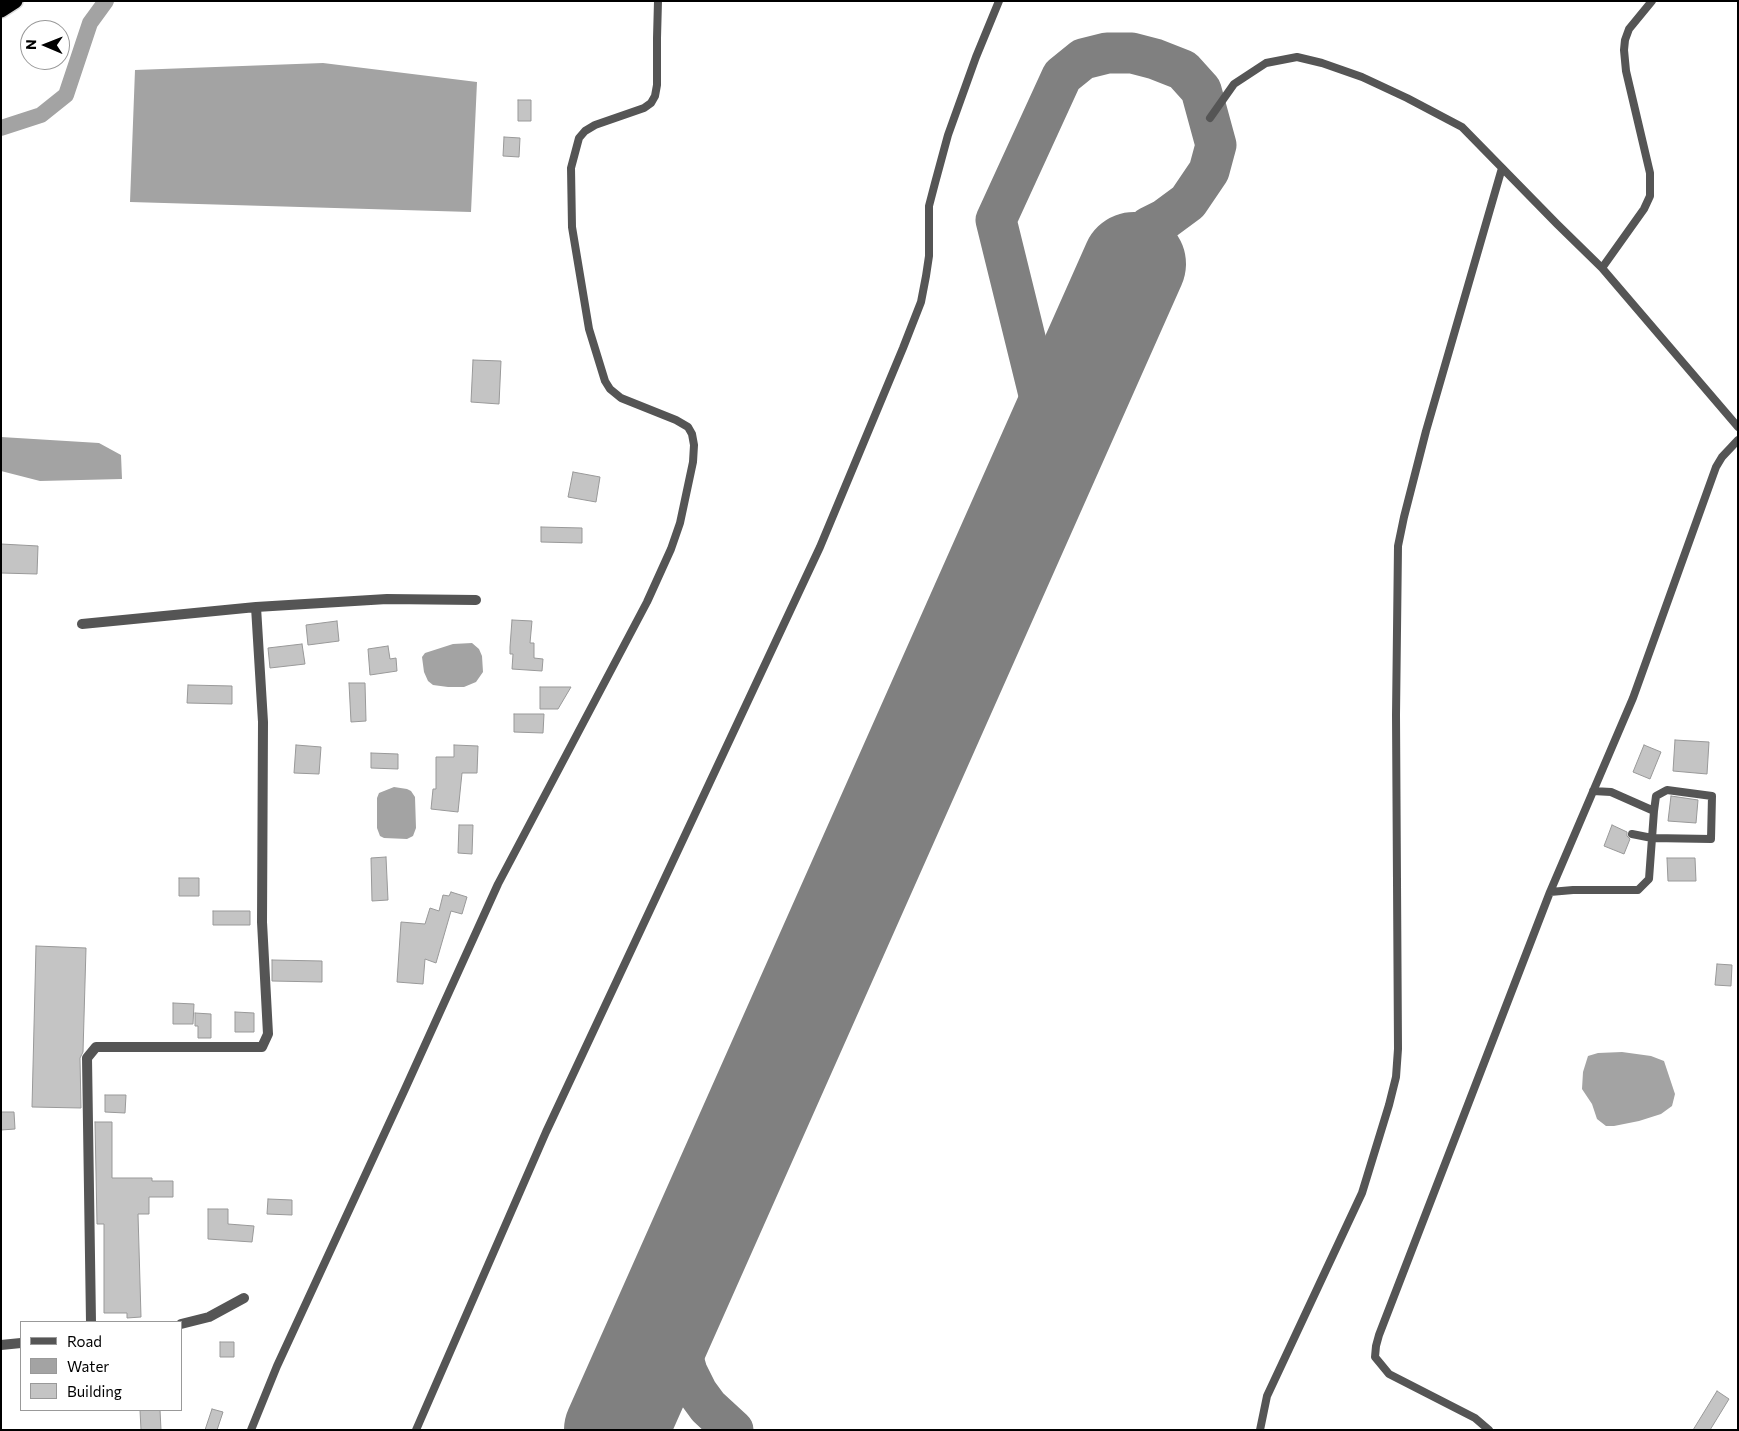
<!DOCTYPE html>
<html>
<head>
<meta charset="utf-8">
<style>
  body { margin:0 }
  #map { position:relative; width:1739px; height:1431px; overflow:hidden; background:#fff; font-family:Commissioner,sans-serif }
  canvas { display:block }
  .frame { position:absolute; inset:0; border:2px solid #000; pointer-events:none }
  .legend { position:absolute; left:20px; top:1321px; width:162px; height:90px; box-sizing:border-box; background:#fff; border:1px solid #999; margin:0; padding:6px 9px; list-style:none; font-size:15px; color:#000 }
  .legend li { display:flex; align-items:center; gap:10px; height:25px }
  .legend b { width:25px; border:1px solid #999 }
  .north { position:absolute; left:20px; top:20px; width:50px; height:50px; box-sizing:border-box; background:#fff; border:1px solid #999; border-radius:50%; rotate:271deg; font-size:14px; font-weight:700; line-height:20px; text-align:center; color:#000 }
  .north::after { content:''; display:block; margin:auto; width:18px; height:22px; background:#000; clip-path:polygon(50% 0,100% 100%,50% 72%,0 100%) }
</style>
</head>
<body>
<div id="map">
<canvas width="1739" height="1431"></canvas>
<div class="frame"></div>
<ul class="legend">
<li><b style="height:6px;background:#555"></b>Road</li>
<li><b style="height:14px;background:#a3a3a3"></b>Water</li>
<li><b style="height:14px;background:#c4c4c4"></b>Building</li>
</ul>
<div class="north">N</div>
</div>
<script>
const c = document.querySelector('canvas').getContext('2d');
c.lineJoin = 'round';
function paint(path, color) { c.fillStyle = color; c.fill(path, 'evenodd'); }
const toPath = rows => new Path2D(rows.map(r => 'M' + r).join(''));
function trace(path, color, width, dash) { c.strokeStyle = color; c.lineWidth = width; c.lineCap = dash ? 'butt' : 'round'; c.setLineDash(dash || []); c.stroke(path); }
paint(toPath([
  [323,63,477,82,471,212,130,202,135,70],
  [1,437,99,443,121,455,122,479,40,481,1,471],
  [472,643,479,649,482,656,483,672,476,682,464,687,448,687,433,685,428,681,424,672,422,657,425,653,453,644],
  [394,787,407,789,411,791,415,797,416,828,413,836,407,839,384,838,380,836,377,828,377,798,379,793],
  [1622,1052,1651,1056,1664,1061,1675,1094,1672,1106,1661,1114,1639,1121,1614,1126,1606,1126,1597,1119,1592,1104,1582,1089,1583,1072,1588,1056,1598,1053]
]), '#a3a3a3');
trace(toPath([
  [1,128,41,115,66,95,90,23,106,1]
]), '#a3a3a3', 16);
trace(toPath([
  [1048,457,1048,431,996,220,1062,76,1083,59,1107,53,1132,53,1155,59,1183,70,1201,90,1216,145,1209,171,1188,202,1165,219,1149,227,1134,264],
  [687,1270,679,1301,678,1326,681,1351,687,1372,697,1392,708,1407,733,1430]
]), '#808080', 41);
trace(toPath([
  [616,1430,1134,264]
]), '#808080', 104);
const building = toPath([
  [518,100,531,100,531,121,518,121,518,100],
  [504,137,520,138,519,157,503,156,504,137],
  [473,360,501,361,499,404,471,402,473,360],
  [573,472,600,477,596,502,568,497,573,472],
  [541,527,582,528,582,543,541,542,541,527],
  [1,544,38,546,37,574,1,573,1,544],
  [512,620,532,621,530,643,534,643,534,658,543,659,542,671,512,669,513,654,510,654,510,647,512,620],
  [337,621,339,641,308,645,306,625,337,621],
  [302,644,305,664,270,668,268,648,302,644],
  [388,646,390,659,396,658,397,671,370,675,368,649,388,646],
  [349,683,365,683,366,721,351,722,349,683],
  [188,685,232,686,232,704,187,703,188,685],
  [540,687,571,687,558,709,540,709,540,687],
  [514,714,544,714,543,733,514,732,514,714],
  [1675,740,1709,742,1707,774,1673,771,1675,740],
  [296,745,321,747,319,774,294,773,296,745],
  [454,745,478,746,477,773,462,773,458,812,431,809,433,789,436,789,436,757,454,757,454,745],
  [1644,745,1661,752,1650,779,1633,772,1644,745],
  [371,753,398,754,398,769,371,768,371,753],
  [1671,796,1698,800,1696,823,1668,821,1671,796],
  [459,825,473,825,472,854,458,853,459,825],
  [1612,825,1627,832,1627,836,1630,839,1624,854,1604,846,1612,825],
  [386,857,388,900,372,901,371,858,386,857],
  [1667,858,1695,858,1696,881,1668,881,1667,858],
  [179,878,199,878,199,896,179,896,179,878],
  [451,892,467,897,462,914,451,911,436,963,425,959,423,984,397,982,401,922,425,924,430,908,439,911,443,895,449,896,451,892],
  [213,911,250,911,250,925,213,925,213,911],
  [36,946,86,948,83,1052,80,1058,81,1108,32,1107,36,946],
  [272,960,322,961,322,982,272,981,272,960],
  [1717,964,1732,965,1731,986,1715,985,1717,964],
  [173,1003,194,1004,193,1024,173,1024,173,1003],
  [235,1012,254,1013,254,1032,235,1032,235,1012],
  [195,1013,211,1014,211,1038,198,1038,198,1026,195,1026,195,1013],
  [105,1095,126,1095,125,1113,105,1112,105,1095],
  [1,1112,14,1112,15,1129,1,1130,1,1112],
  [95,1122,112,1122,112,1178,152,1178,152,1181,173,1181,173,1197,149,1197,149,1214,138,1214,141,1317,127,1318,127,1313,104,1313,104,1224,97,1224,95,1122],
  [268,1199,292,1200,292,1215,267,1214,268,1199],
  [208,1209,228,1209,228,1224,254,1226,252,1242,208,1239,208,1209],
  [220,1342,234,1342,234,1357,220,1357,220,1342],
  [1717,1391,1729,1399,1710,1430,1693,1430,1717,1391],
  [212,1409,223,1412,217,1430,205,1430,212,1409],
  [140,1410,160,1410,161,1430,141,1430,140,1410]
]);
paint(building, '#c4c4c4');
trace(building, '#999', 1);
const highway = toPath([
  [1,10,15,1]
]);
trace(highway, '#dbdbdb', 18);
trace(toPath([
  [1210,118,1234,84,1266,63,1297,57,1322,63,1362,77,1407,98,1462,127,1557,224,1602,268,1738,427],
  [1602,268,1644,209,1650,196,1650,173,1626,71,1624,50,1625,40,1629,29,1652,1],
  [1632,834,1652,838,1711,839,1712,796,1667,790,1656,796,1654,811],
  [1550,892,1633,698,1716,467,1722,457,1738,440],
  [251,1430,277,1366,405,1089,498,884,647,602,671,549,680,523,693,462,694,445,692,434,688,427,676,420,621,398,610,389,605,381,589,329,572,227,571,168,579,138,585,131,595,125,644,108,651,103,655,96,657,85,657,38,658,1],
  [416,1430,546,1132,820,547,903,348,921,302,926,276,929,256,929,206,935,183,948,135,976,57,999,1],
  [1260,1430,1267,1396,1362,1193,1389,1105,1396,1077,1398,1049,1396,715,1398,546,1404,517,1426,431,1502,168],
  [1489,1430,1475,1418,1389,1374,1375,1357,1376,1346,1379,1335,1550,892,1573,890,1638,890,1649,879,1654,811,1611,792,1593,791]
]), '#555', 8);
trace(toPath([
  [82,624,256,607,387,599,476,600],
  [91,1322,87,1058,96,1047,262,1047,268,1034,262,922,263,722,256,607],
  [181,1324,209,1317,244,1298],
  [1,1345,21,1343]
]), '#555', 10);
trace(highway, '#000', 15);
</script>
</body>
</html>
